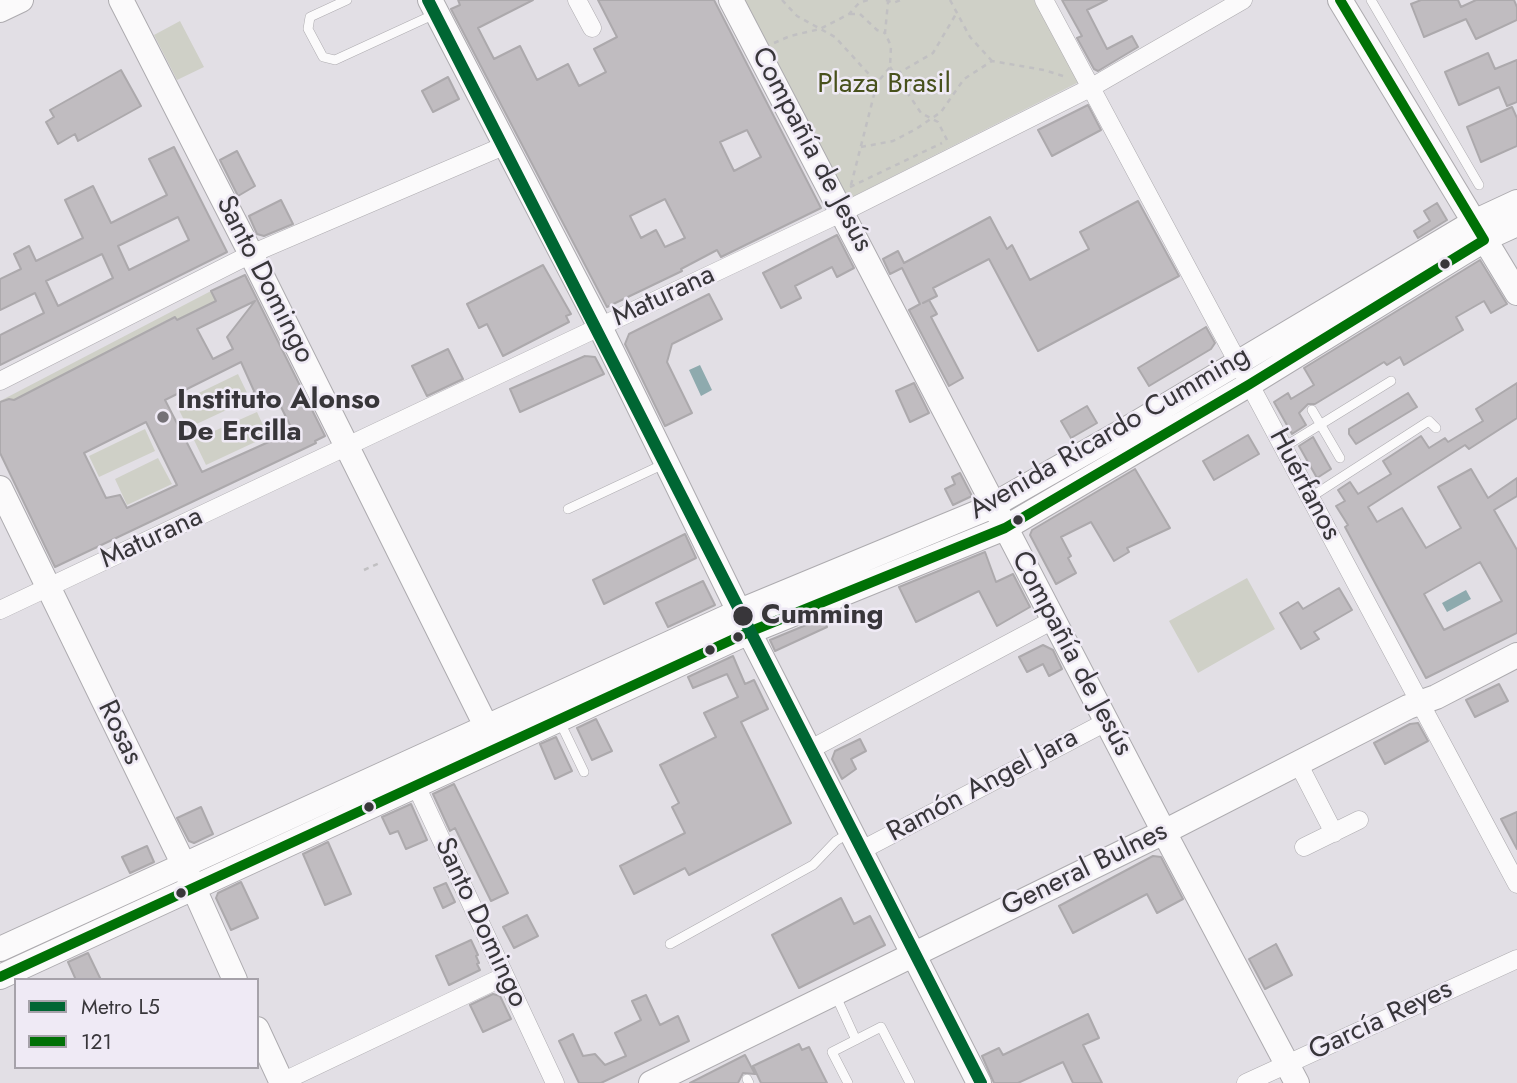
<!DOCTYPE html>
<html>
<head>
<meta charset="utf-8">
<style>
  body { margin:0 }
  #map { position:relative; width:1517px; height:1083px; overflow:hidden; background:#e2dfe5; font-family:Jost,sans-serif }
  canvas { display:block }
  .legend { position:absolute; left:14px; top:978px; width:245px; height:91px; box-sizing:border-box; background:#efeaf5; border:2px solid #a6a2aa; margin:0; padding:9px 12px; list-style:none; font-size:21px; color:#38363a }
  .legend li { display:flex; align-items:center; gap:14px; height:35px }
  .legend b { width:35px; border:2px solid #a6a2aa }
</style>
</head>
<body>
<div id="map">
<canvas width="1517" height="1083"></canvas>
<ul class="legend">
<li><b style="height:9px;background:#063"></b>Metro L5</li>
<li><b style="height:9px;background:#007106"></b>121</li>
</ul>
</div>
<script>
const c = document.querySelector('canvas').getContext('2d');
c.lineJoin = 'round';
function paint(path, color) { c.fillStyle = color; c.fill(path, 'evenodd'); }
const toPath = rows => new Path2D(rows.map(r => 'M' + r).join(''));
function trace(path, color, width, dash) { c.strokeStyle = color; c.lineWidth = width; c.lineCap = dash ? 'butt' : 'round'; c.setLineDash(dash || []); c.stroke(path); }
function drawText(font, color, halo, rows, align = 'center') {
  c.font = font + ' Jost,sans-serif'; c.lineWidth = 5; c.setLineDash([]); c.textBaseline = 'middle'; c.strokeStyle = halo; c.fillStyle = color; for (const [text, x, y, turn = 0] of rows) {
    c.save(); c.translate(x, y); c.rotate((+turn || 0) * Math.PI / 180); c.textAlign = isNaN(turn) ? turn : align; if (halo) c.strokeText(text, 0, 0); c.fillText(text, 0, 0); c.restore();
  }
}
paint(toPath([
  [741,0,1034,0,1079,82,848,199],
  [180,21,204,67,177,80,154,35],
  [211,291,216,301,177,320,174,317,152,328,153,332,132,339,12,401,0,405,0,401],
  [238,374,250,399,188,428,176,404],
  [257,412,268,436,206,465,194,440],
  [145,429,155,451,99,477,89,456],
  [158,458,172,484,127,505,115,479],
  [1247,578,1275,629,1198,673,1169,621]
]), '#cfd0c7');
paint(toPath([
  [700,365,712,390,701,396,689,370],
  [1466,590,1471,599,1447,612,1442,603]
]), '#8eaaae');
const building = toPath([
  [458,0,533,0,478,28,494,59,520,46,537,80,568,64,579,86,606,72,594,49,617,37,598,0,714,0,821,208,721,257,717,250,681,269,682,271,607,307,451,9,460,5,458,0],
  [747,130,761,157,734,171,720,142,747,130],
  [665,199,685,238,665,247,656,230,641,238,630,216,665,199],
  [1062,0,1107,0,1087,10,1107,49,1132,36,1138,47,1098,71,1094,69,1077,38,1082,36,1062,0],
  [1421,0,1458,0,1461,7,1476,0,1514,0,1517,7,1517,20,1476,39,1466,19,1424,37,1411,4,1421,0],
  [1488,53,1495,69,1517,60,1517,102,1507,106,1499,87,1459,105,1445,72,1488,53],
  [121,70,141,106,78,141,75,134,58,144,46,122,54,117,50,110,121,70],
  [448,77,459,99,433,112,422,91,448,77],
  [1088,105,1101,130,1052,156,1038,130,1088,105],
  [1512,107,1517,118,1517,146,1481,162,1467,127,1512,107],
  [174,147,227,252,0,365,0,335,44,313,35,293,0,310,0,279,21,269,14,254,29,246,36,261,83,238,65,200,93,186,111,223,167,195,149,159,174,147],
  [178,217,189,240,129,270,118,246,178,217],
  [102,254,113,278,58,306,46,281,102,254],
  [237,151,255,186,238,196,220,160,237,151],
  [281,200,293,224,264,236,257,234,249,216,281,200],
  [1138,201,1179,276,1038,351,989,259,933,288,937,296,923,303,929,300,937,314,931,317,963,378,949,386,909,310,920,304,902,268,890,274,883,259,898,251,904,263,990,217,1007,249,1012,245,1030,280,1089,249,1080,232,1138,201],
  [1437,203,1447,220,1418,238,1414,231,1430,221,1424,211,1437,203],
  [837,235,854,268,837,277,832,267,795,286,801,298,781,308,763,273,837,235],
  [1480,260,1507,304,1491,313,1484,301,1456,317,1463,330,1404,365,1400,357,1387,365,1384,362,1315,404,1308,404,1299,413,1306,425,1292,434,1274,402,1288,393,1291,399,1314,385,1304,368,1480,260],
  [543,265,571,314,566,316,569,322,503,356,487,324,479,328,467,304,543,265],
  [245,275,325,436,315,441,316,443,55,567,0,453,0,402,9,399,14,400,175,317,177,320,216,301,211,291,245,275],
  [255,301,227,337,233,349,213,359,197,329,255,301],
  [241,362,254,391,251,401,263,406,277,399,293,431,202,472,165,400,241,362],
  [146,422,177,485,127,508,120,495,106,498,84,453,146,422],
  [709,294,722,319,672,344,667,362,692,413,665,426,625,344,629,334,709,294],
  [1206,327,1215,343,1211,349,1149,386,1138,368,1206,327],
  [448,349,463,379,427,396,412,366,448,349],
  [585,356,595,357,604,374,520,412,510,389,585,356],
  [914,383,929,413,910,422,896,391,914,383],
  [1517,383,1517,418,1469,449,1465,445,1368,507,1377,522,1402,508,1426,548,1461,528,1438,487,1471,469,1488,498,1517,478,1517,496,1494,510,1517,550,1517,633,1426,678,1345,527,1348,525,1336,506,1345,501,1338,490,1350,482,1358,494,1391,474,1383,461,1421,436,1429,448,1445,438,1448,442,1483,421,1476,409,1517,383],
  [1480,562,1502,601,1444,630,1424,594,1480,562],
  [1408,393,1417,407,1356,444,1349,434,1349,429,1408,393],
  [1087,406,1097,423,1071,438,1061,421,1087,406],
  [1248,435,1259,454,1214,480,1203,461,1248,435],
  [1313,437,1331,469,1317,478,1299,446,1313,437],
  [1135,469,1170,528,1127,548,1129,552,1114,561,1091,522,1061,537,1071,556,1068,558,1076,573,1056,584,1030,535,1032,530,1135,469],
  [960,473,972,496,953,505,945,489,955,484,952,477,960,473],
  [685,534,696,558,604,604,593,580,685,534],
  [985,552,996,582,1013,574,1030,607,997,626,979,591,916,622,899,587,985,552],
  [703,581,715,605,668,627,656,603,703,581],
  [1339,588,1352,610,1314,632,1319,639,1301,649,1280,613,1298,602,1303,609,1339,588],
  [823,618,827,627,775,651,770,640,823,618],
  [1043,645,1053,650,1062,669,1049,676,1043,664,1027,672,1019,657,1043,645],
  [733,656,745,684,754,680,768,709,741,722,791,823,689,875,685,868,634,894,620,866,685,833,672,807,679,803,660,765,716,737,704,713,738,697,727,674,693,688,688,677,733,656],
  [1499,684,1508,701,1475,717,1466,700,1499,684],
  [596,719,612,751,592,760,577,728,596,719],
  [1418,723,1428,741,1385,764,1374,743,1410,724,1418,723],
  [556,737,572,771,555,779,540,744,556,737],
  [860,739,866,751,851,759,856,769,842,779,832,759,835,751,860,739],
  [454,784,508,893,491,901,455,828,450,831,433,794,454,784],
  [411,804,427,840,406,849,398,831,390,834,382,817,411,804],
  [201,807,213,834,194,843,189,841,177,818,201,807],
  [1517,812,1517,849,1501,819,1517,812],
  [328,842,351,894,325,905,303,854,328,842],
  [147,846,154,862,130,873,122,857,147,846],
  [1153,856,1161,857,1183,899,1157,913,1147,894,1073,933,1059,906,1153,856],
  [241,882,258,918,231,930,216,898,218,893,241,882],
  [446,883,455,902,443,908,434,888,446,883],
  [841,898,854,924,870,916,885,945,799,988,772,935,841,898],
  [527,915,538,936,514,948,503,927,527,915],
  [471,940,478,955,476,956,479,963,477,964,480,970,449,985,436,956,471,940],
  [1276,944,1292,975,1265,989,1249,959,1276,944],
  [88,953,101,980,76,980,68,962,88,953],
  [493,994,500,996,511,1019,483,1032,470,1005,493,994],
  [646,995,660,1025,678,1016,689,1041,601,1083,579,1083,559,1041,573,1034,583,1056,595,1054,605,1065,626,1056,615,1033,641,1020,632,1001,646,995],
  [1088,1014,1099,1038,1083,1045,1102,1083,1073,1083,1063,1062,1018,1083,994,1083,982,1056,999,1048,1003,1055,1088,1014],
  [799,1044,802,1050,809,1047,827,1083,761,1083,753,1066,799,1044],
  [745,1055,755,1074,743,1073,738,1083,690,1083,745,1055]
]);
paint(building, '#c0bcc0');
trace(building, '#aca9ac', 2);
const lane = toPath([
  [347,0,310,17,308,29,323,57,335,60,435,14],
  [1371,0,1479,185],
  [1312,410,1340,458],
  [1284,447,1391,381],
  [1311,497,1429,421,1436,428],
  [568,509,664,464],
  [559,720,584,772],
  [670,944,813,865,836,841,849,833],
  [835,994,856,1040],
  [747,1079,749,1083],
  [848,1083,832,1052,881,1027,910,1083]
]);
const street = toPath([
  [577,0,592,28],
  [1044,0,1517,884],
  [0,381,251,254,506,145],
  [0,610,843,212,1092,87,1243,0],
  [809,750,1053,620],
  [1298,763,1334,833],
  [411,775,555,1083],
  [1304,847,1359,820],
  [860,851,1106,722],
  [282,1082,505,976],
  [1246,1083,1517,959]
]);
const secondary = toPath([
  [121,0,251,254,494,742],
  [430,0,600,327,749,632,979,1083],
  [731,0,1164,832,1297,1083],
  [1340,0,1517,293],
  [0,10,21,0],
  [0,488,178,853,235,980],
  [0,949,747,608,986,509,1130,427,1474,222,1517,202],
  [0,977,749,632,1005,528,1250,384,1461,254,1493,235,1517,224],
  [257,1029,282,1083],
  [651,1083,1164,832,1408,707,1436,697,1517,655]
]);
trace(lane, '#adabaf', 10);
trace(street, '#adabaf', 19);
trace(secondary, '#adabaf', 26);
trace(toPath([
  [782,0,797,16,835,37,877,83],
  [886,0,893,3,901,0],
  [950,0,970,37,992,61],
  [850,14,860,14,877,30,885,33],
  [774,43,790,36,820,29,849,14,859,3,868,0],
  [890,67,921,113,938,122,947,140],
  [897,74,933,53,956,14],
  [861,147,893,141,916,129,941,112,964,79,992,61,1044,70,1066,77],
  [851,185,877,83,890,67,891,46,885,33,888,2],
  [850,187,942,143],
  [364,570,382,562]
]), '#c1c0c2', 2.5, [5, 5]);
trace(lane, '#fbfafb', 9);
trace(street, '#fbfafb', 18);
trace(secondary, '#fbfafb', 24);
trace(toPath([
  [0,977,749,632,1005,528,1250,384,1484,240,1340,0]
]), '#007106', 10);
trace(toPath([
  [428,0,981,1083]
]), '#063', 12);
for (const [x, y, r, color] of [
  [1445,264,6,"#38363a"],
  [163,417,7,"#747176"],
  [1018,520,6,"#38363a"],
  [743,616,11,"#38363a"],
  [738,637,6,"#38363a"],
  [710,650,6,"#38363a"],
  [369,807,6,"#38363a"],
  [181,893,6,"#38363a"]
]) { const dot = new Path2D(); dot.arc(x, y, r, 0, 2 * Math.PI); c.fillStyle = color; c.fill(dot); trace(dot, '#efeaf5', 2.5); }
drawText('28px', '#48511c', '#efeaf5', [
  ["Plaza Brasil",884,85]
]);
drawText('28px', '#38363a', '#efeaf5', [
  ["Compañía de Jesús",811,150,62],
  ["Santo Domingo",264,280,63],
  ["Maturana",664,297,-25],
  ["Avenida Ricardo Cumming",1110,434,-30],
  ["Huérfanos",1304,485,62],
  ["Maturana",152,539,-25],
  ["Compañía de Jesús",1071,654,62],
  ["Rosas",119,733,64],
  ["Ramón Angel Jara",983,786,-28],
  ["General Bulnes",1085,870,-26],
  ["Santo Domingo",480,923,65],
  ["García Reyes",1381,1021,-25]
]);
drawText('bold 28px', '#38363a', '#efeaf5', [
  ["Instituto Alonso",177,401],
  ["De Ercilla",177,433]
], 'left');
drawText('bold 28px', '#38363a', '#efeaf5', [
  ["Cumming",761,616]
], 'left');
</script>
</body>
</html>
